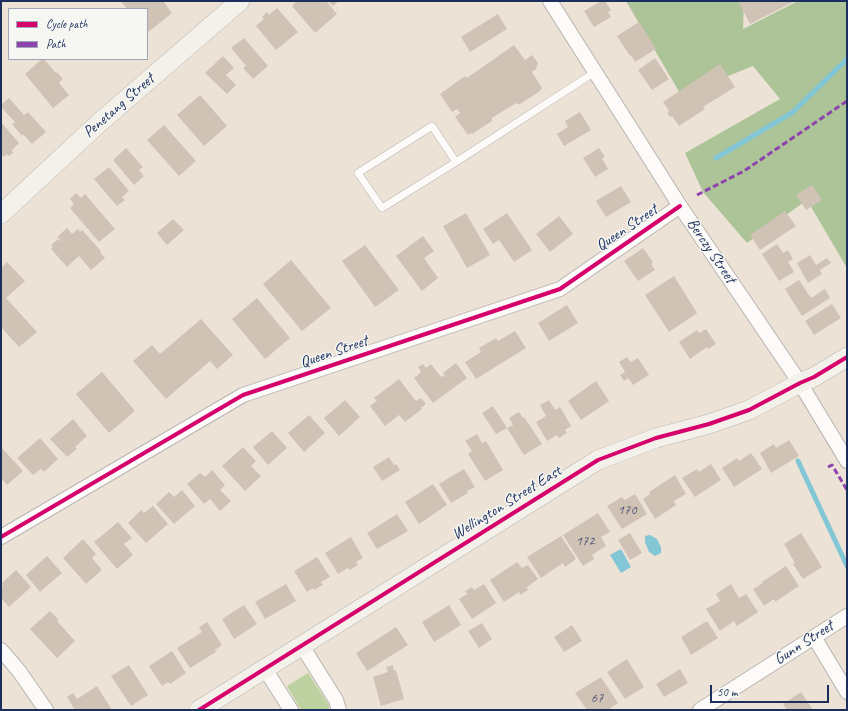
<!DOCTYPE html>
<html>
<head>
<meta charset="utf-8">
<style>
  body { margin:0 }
  #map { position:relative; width:848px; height:711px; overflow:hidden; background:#ece3d6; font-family:Caveat,sans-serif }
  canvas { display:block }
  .frame { position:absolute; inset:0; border:2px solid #1b2f5e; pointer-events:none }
  .legend { position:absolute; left:8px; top:8px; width:140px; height:52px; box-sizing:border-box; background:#f6f6f2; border:1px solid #9ea6b7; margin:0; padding:5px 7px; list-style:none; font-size:12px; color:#1b2f5e }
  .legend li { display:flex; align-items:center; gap:8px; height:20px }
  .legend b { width:20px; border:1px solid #9ea6b7 }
  .scale { position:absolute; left:710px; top:685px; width:119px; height:18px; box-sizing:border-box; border:2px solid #1b2f5e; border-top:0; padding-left:5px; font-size:12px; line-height:14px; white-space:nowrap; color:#1b2f5e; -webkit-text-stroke:3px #f6f6f2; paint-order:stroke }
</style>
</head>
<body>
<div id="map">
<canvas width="848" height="711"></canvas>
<div class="frame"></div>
<ul class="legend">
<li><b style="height:5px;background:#d6006c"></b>Cycle path</li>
<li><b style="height:5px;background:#8e44ad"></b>Path</li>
</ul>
<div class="scale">50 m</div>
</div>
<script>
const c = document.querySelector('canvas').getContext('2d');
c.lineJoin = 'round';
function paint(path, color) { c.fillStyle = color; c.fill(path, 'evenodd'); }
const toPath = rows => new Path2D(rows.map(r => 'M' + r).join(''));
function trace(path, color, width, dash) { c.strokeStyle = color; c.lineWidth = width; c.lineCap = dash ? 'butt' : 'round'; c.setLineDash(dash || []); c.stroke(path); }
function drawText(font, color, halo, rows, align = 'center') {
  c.font = font + ' Caveat,sans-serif'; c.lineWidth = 3; c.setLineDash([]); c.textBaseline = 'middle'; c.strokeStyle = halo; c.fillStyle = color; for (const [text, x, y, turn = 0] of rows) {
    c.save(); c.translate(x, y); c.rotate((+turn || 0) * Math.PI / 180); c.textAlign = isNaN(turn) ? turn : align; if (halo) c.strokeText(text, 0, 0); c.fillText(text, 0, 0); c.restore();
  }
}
paint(toPath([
  [308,673,329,705,329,710,301,710,287,686]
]), '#bdd2a0');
paint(toPath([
  [626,1,744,1,743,29,798,1,847,1,847,268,807,200,747,243,703,192,685,153,780,99,753,66,681,95]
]), '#adc498');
paint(toPath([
  [650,535,657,539,661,547,661,553,655,556,649,552,645,542,645,536],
  [621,549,631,567,621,573,610,555]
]), '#83c6d5');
trace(toPath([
  [716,158,793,112,847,59],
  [798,461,847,566]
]), '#83c6d5', 5);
paint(toPath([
  [121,1,163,1,172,13,147,33,147,9,127,9],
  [297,1,326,1,337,14,315,33,292,6],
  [328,1,339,1,333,6],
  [601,1,605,1,611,10,608,12,611,17,594,27,584,11],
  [738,1,795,1,750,24],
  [277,8,298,32,276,50,256,26,264,19,262,17,267,12,269,15],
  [498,14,507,29,470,52,461,37],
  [639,22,656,49,635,62,631,55,630,56,617,36],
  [244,38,268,66,253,79,243,68,246,66,231,48],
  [514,45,525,60,532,55,538,63,536,69,532,72,542,88,540,91,520,104,517,104,516,103,492,118,492,121,472,134,471,133,468,135,455,117,460,113,457,109,452,112,440,94,465,76,467,78],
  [223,56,234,68,226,75,236,85,227,94,205,73],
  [655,58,669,79,652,90,638,70],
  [42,59,44,59,56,73,57,72,63,79,59,83,69,95,53,108,25,74],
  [720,64,735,87,703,107,705,109,679,126,672,116,670,117,667,112,669,111,663,102],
  [200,95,227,126,204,146,177,115],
  [9,98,24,115,28,112,46,132,32,144,23,134,22,136,12,124,15,122,1,107,1,105],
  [580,112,591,130,564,146,557,134,568,127,565,121],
  [1,122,19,143,12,150,13,153,9,156,7,154,4,157,1,154],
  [164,125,196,161,179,176,147,140],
  [126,148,143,167,139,170,144,176,134,185,113,160],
  [599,148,605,157,602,158,608,169,595,177,583,158],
  [109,167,129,191,122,197,125,200,117,206,94,179],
  [812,185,822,200,806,210,796,195],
  [621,186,631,202,606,217,596,201],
  [76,193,81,198,85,194,115,229,99,242,70,208,74,204,70,199],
  [785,211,796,226,760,250,750,235],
  [466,213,490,255,467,268,443,226],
  [507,213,532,250,514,262,499,240,493,244,483,229],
  [559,216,573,234,550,252,536,234],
  [173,219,184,230,167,245,157,233],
  [67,228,72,234,78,229,80,232,82,230,101,251,100,252,105,258,91,270,79,256,67,267,51,249,53,247,51,245,58,239,60,241,61,240,57,237],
  [423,236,434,251,424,258,438,278,422,291,396,256],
  [777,244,783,253,788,250,793,259,788,262,794,272,779,281,762,254],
  [365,245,399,290,375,307,342,261],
  [643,248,653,262,651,264,655,270,638,281,624,261],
  [810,255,816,265,827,258,831,263,820,270,822,274,808,283,797,263],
  [291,260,331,308,302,331,263,284],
  [7,262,25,281,6,298,37,332,19,347,1,327,1,268],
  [674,276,697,313,669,332,645,295],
  [799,280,811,298,825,289,830,298,802,316,785,289],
  [257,298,290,338,265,359,232,319],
  [832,304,841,318,814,335,805,321],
  [567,305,578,323,549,341,538,323],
  [201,319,233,355,217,369,210,361,166,399,133,361,152,345,160,354],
  [706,329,716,344,708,349,707,347,690,359,679,342,697,330,699,333],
  [515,331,526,348,476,379,465,362,481,352,479,348,496,338,498,341],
  [627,357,631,362,638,358,649,375,633,385,628,378,624,381,620,375,625,372,619,362],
  [456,363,467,378,433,403,414,378,421,372,418,367,423,364,426,368,431,364,441,377,443,375,444,377,445,376,443,373],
  [102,372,135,411,109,433,76,394],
  [399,379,416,401,421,398,426,404,421,408,422,409,405,422,399,415,385,426,370,406,377,401,374,398],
  [596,381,609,401,581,420,568,401],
  [345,400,360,417,339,436,324,418],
  [549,400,555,410,560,407,571,426,565,430,567,433,559,438,557,435,547,441,536,422,546,416,540,405],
  [493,406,507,428,496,434,482,413],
  [519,412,523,418,524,417,542,444,524,455,507,428,513,425,509,418],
  [309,415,325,433,304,452,288,433],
  [73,419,87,436,75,447,77,449,67,457,50,439],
  [272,431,287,448,268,465,253,447],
  [477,434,482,443,486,441,503,470,485,481,468,454,472,451,465,441],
  [40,438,58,459,44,472,41,469,33,475,17,458],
  [789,440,799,456,771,473,760,453,774,444,776,448],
  [1,447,23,471,7,485,1,478],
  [243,447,256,461,251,466,261,476,245,491,222,466],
  [751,453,762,469,734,487,722,468,737,458,739,461],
  [389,457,394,465,396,464,400,470,382,481,373,467],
  [711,464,721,480,695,497,682,478,697,469,699,472],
  [464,469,475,487,467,491,468,493,451,503,439,484],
  [212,470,225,485,220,490,231,501,220,511,210,499,204,504,187,484,200,473,205,477],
  [675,475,686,494,674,501,676,505,655,519,643,499,650,494,649,492],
  [433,484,447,505,419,524,405,502],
  [182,490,195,506,174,524,156,504,169,492,174,497],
  [635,494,647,514,622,529,607,506,622,497,625,500],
  [153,506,168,524,146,543,128,523,141,510,144,513],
  [598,513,610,532,601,537,606,546,592,555,594,559,583,566,563,535],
  [397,514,408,531,377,549,367,533],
  [118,522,132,538,124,544,133,555,117,569,94,542],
  [630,533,642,553,630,560,618,540],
  [801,533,822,567,803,579,793,564,795,563,784,544],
  [561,536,576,559,565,567,563,563,541,578,527,557],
  [351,537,363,558,356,562,358,565,350,570,348,568,338,574,325,553],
  [83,539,96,554,92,558,102,570,86,584,63,558],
  [47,556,62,573,40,592,26,575],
  [317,557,330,577,321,582,323,585,314,590,313,588,307,592,294,571],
  [517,562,522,568,528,565,538,579,527,587,528,590,520,595,519,592,504,602,490,580],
  [786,566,799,586,775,602,774,599,764,606,753,589,763,583,762,582],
  [16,570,31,587,9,607,1,598,1,587,3,585,2,583],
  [286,584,296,601,265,619,255,602],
  [484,584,496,603,472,619,459,599,467,594,465,591,472,587,474,590],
  [731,584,739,598,746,594,758,612,737,626,734,621,720,631,706,609,720,601,716,594],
  [244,605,257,624,234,639,222,619],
  [449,605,461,625,434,642,422,622],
  [50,611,59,620,57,621,75,641,57,658,30,629],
  [707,621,718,638,691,655,681,637],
  [207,622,222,645,215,650,216,652,190,668,177,648,202,632,199,627],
  [482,623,492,639,479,648,468,631],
  [572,625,582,641,564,652,554,637],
  [396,627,408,645,367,671,356,653],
  [172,651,186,673,170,684,168,682,162,686,149,666],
  [627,659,644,687,625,699,607,672],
  [129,665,148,695,131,706,111,676],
  [393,665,394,671,396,670,404,699,381,706,373,677,388,672,386,667],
  [680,669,688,683,664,697,656,684],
  [601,677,618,703,608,710,587,710,575,693],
  [97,686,112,710,75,710,67,697,73,693,77,699],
  [801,692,813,710,787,710,783,704]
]), '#d1c2b6');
const lane = toPath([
  [456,162,432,126,358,173,382,208,456,162,595,72]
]);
const street = toPath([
  [550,1,680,206,800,383,847,461],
  [1,537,243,395,560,289,680,206],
  [814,637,847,692],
  [302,646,336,700,339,710],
  [1,650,19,671,46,710],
  [265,669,291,710],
  [700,710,847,616]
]);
const secondary = toPath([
  [1,214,99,123,240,1],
  [199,710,598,460,656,438,709,424,749,410,800,383,814,377,847,357]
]);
trace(lane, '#b8b4b0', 8);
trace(street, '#b8b4b0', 16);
trace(secondary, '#b8b4b0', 20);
trace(lane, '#fcfbf9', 7);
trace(street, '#fcfbf9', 14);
trace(secondary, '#f4f1ea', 19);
trace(toPath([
  [697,195,744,171,847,101],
  [828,467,832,465,847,490]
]), '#8e44ad', 3, [6, 3]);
trace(toPath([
  [1,537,243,395,560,289,680,206],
  [199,710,598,460,656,438,709,424,749,410,800,383,814,377,847,357]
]), '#d6006c', 4);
drawText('14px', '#485474', null, [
  ["170",627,510],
  ["172",585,541],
  ["67",597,698]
]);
drawText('16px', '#1b2f5e', '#f6f6f2', [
  ["Penetang Street",119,106,-41],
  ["Queen Street",627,228,-34],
  ["Berczy Street",711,251,56],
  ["Queen Street",334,352,-19],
  ["Wellington Street East",507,503,-32],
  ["Gunn Street",804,643,-33]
]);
</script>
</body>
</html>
